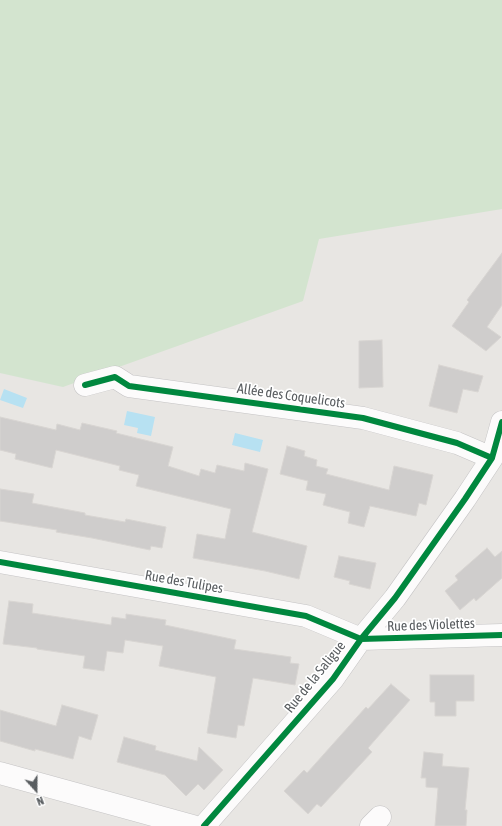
<!DOCTYPE html>
<html>
<head>
<meta charset="utf-8">
<style>
  body { margin:0 }
  #map { position:relative; width:502px; height:826px; overflow:hidden; background:#e8e6e3; font-family:"Asap Condensed",sans-serif }
  canvas { display:block }
  .north { position:absolute; left:16px; top:770px; width:40px; height:40px; -webkit-text-stroke:3px #fff; paint-order:stroke; rotate:159deg; font-size:11px; font-weight:700; line-height:16px; text-align:center; color:#595d60 }
  .north::after { content:''; display:block; margin:auto; width:14px; height:18px; background:#595d60; clip-path:polygon(50% 0,100% 100%,50% 72%,0 100%) }
</style>
</head>
<body>
<div id="map">
<canvas width="502" height="826"></canvas>
<div class="north">N</div>
</div>
<script>
const c = document.querySelector('canvas').getContext('2d');
c.lineJoin = 'round';
function paint(path, color) { c.fillStyle = color; c.fill(path, 'evenodd'); }
const toPath = rows => new Path2D(rows.map(r => 'M' + r).join(''));
function trace(path, color, width, dash) { c.strokeStyle = color; c.lineWidth = width; c.lineCap = dash ? 'butt' : 'round'; c.setLineDash(dash || []); c.stroke(path); }
function drawText(font, color, halo, rows, align = 'center') {
  c.font = font + ' "Asap Condensed",sans-serif'; c.lineWidth = 3.5; c.setLineDash([]); c.textBaseline = 'middle'; c.strokeStyle = halo; c.fillStyle = color; for (const [text, x, y, turn = 0] of rows) {
    c.save(); c.translate(x, y); c.rotate((+turn || 0) * Math.PI / 180); c.textAlign = isNaN(turn) ? turn : align; if (halo) c.strokeText(text, 0, 0); c.fillText(text, 0, 0); c.restore();
  }
}
paint(toPath([
  [0,0,502,0,502,209,319,239,303,301,63,387,0,373]
]), '#d3e4cf');
paint(toPath([
  [4,389,27,398,23,408,0,400],
  [127,411,155,417,151,436,137,433,138,428,124,425],
  [235,433,263,440,260,452,232,445]
]), '#b7e1f2');
const building = toPath([
  [502,253,502,305,487,327,501,337,486,351,452,326,469,302,467,300,502,253],
  [382,340,383,387,359,388,359,341,382,340],
  [439,365,483,376,478,392,463,389,457,413,429,406,439,365],
  [0,417,56,430,57,424,80,430,82,423,117,431,116,433,173,447,168,466,199,476,201,469,215,473,217,465,244,471,245,463,268,469,252,532,307,546,299,579,265,571,193,558,197,534,225,539,231,509,136,486,139,475,119,470,120,466,56,450,52,468,15,459,16,454,0,450,0,417],
  [287,446,305,451,304,456,317,460,316,466,328,469,326,474,389,490,394,466,433,475,426,505,419,503,416,516,370,506,364,527,348,523,350,512,323,505,326,494,306,490,308,481,280,474,287,446],
  [0,489,34,494,32,503,85,513,85,515,125,522,126,519,166,527,162,548,151,546,150,550,92,538,56,532,57,530,0,521,0,489],
  [487,548,495,557,502,551,502,578,476,601,474,598,460,610,445,591,458,580,455,576,487,548],
  [339,556,376,563,370,589,349,584,350,581,334,577,339,556],
  [9,601,33,604,32,613,111,625,112,617,126,619,126,614,166,620,165,625,236,640,234,649,291,657,290,663,299,664,295,685,253,678,244,726,238,725,236,738,207,733,216,677,159,666,163,646,125,640,123,653,107,651,104,671,83,668,85,656,37,649,37,648,3,644,9,601],
  [430,675,474,675,474,701,456,701,456,716,435,716,435,702,430,702,430,675],
  [391,684,410,700,368,748,372,752,321,807,317,804,308,814,284,791,304,770,307,773,366,707,368,709,391,684],
  [62,705,98,715,91,740,79,736,73,759,35,749,35,751,0,741,0,710,56,726,62,705],
  [124,737,156,746,155,750,197,761,199,747,223,770,204,790,198,784,186,796,165,775,117,762,124,737],
  [424,752,443,754,442,766,469,768,465,810,467,810,466,826,435,826,438,788,426,787,426,778,421,778,424,752]
]);
paint(building, '#cfcdcc');
trace(building, '#d8d5d2', 1);
const minor = toPath([
  [85,385,115,377,129,386,363,418,457,443,492,458],
  [0,562,306,616,361,639,502,635],
  [0,773,193,826],
  [204,826,333,679,361,639,395,598,465,499,492,458,502,422],
  [371,826,380,817]
]);
trace(minor, '#c4c3c4', 23);
trace(minor, '#fcfbfb', 22);
trace(toPath([
  [85,385,115,377,129,386,363,418,457,443,492,458],
  [0,562,306,616,361,639,502,635],
  [204,826,333,679,361,639,395,598,465,499,492,458,502,422]
]), '#00873e', 6);
drawText('14px', '#595d60', '#fff', [
  ["Allée des Coquelicots",291,396,8],
  ["Rue des Tulipes",184,582,10],
  ["Rue des Violettes",431,625,-2],
  ["Rue de la Saligue",315,677,-51]
]);
</script>
</body>
</html>
